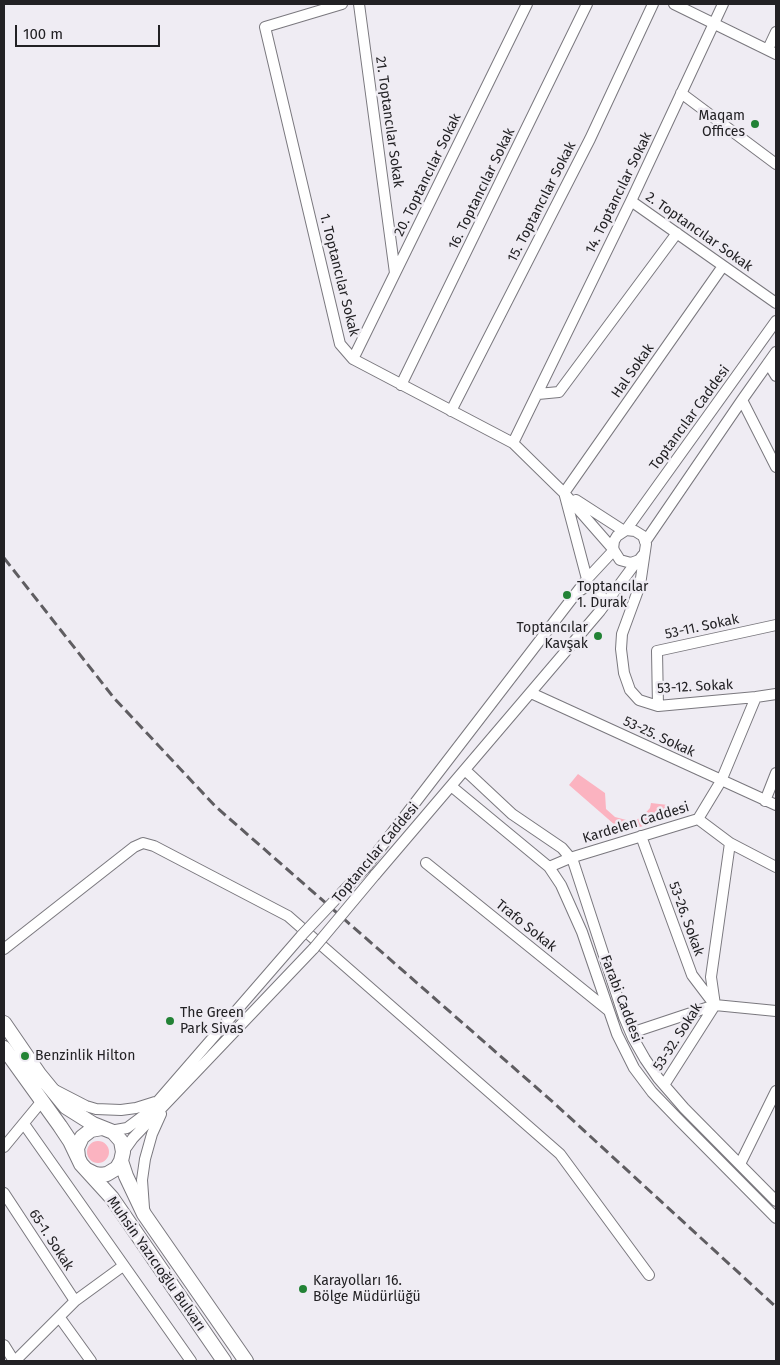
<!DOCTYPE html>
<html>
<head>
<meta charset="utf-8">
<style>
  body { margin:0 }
  #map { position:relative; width:780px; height:1365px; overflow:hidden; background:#efecf3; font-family:"Fira Sans",sans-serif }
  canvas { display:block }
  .frame { position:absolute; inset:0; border:5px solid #222124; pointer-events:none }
  .scale { position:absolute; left:15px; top:25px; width:145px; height:22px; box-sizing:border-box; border:2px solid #222124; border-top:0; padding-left:6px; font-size:15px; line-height:18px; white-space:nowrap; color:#222124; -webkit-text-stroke:4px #efecf3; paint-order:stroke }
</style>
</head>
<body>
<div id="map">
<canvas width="780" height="1365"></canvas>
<div class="frame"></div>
<div class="scale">100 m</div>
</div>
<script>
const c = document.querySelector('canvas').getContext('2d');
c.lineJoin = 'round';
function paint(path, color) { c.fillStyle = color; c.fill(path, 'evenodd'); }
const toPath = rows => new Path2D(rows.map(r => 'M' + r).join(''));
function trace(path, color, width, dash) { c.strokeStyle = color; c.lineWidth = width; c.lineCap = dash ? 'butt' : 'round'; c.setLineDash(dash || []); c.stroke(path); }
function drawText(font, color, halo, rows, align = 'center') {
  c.font = font + ' "Fira Sans",sans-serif'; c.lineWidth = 5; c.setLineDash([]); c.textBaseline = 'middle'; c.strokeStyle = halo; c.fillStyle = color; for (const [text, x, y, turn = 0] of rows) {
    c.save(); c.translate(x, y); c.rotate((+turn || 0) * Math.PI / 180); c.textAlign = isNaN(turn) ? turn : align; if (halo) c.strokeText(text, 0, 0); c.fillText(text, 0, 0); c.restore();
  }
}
paint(toPath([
  [578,774,605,793,606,809,615,817,630,821,641,818,650,808,651,803,668,805,670,818,623,832,569,785],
  '87 1152a11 11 0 1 1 22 0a11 11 0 1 1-22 0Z'
]), '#fbb3c0');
const minor = toPath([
  [342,4,265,27,340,344,353,359,513,443,564,493,613,549],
  [359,4,395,273],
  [674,4,776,54],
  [768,49,776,32],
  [681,93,776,164],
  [631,201,776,303],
  [353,359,527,4],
  [773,363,768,363,776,376],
  [401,385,587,4],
  [538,394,559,392,677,233],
  [742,400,776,467],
  [451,411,590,139,653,4],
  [513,443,631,201,723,4],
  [564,493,723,266],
  [565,496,587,579],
  [576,500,624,531],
  [626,530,776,321],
  [645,542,742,400,776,352],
  [643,555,639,560,631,563,620,560,613,549,614,541,617,536,626,530,635,531,643,536,646,544,640,585,622,634,621,649,624,673,630,690,639,700,658,706,756,697],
  [581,590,588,585,599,589,603,601,600,610],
  [531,693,776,805],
  [658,706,657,651,776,625],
  [465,770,512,814,562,848,573,861,624,1017,633,1038,645,1059,658,1078,684,1108,776,1201],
  [451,786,549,867,561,885,582,932,617,1034,634,1068,652,1092,679,1120,776,1218],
  [765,801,776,773],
  [698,819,730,843,776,867],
  [641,836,692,975,714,1004],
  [426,863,608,1010],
  [549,867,570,858,698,819,721,781,756,697,776,694],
  [365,868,587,579,614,550],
  [375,875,600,611,637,561],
  [4,949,134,847,143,843,154,846,288,916,560,1154,649,1275],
  [631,1033,715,1005,776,1011],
  [664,1085,715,1005,711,977,730,843],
  [55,1090,86,1106,96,1109,121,1110,136,1108,155,1102],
  [24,1124,191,1361],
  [110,1131,127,1128,143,1116,158,1101,302,935],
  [4,1147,42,1101],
  [123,1152,133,1138,314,948],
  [740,1164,776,1091],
  [4,1193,75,1301],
  [144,1208,142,1180,145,1159,152,1134,161,1114],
  [60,1318,91,1361],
  [4,1345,14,1361],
  [15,1361,75,1301,123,1266]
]);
const major = toPath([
  [4,1023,39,1074,66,1107,93,1124,113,1132,121,1141,123,1152,121,1161,117,1168,107,1174,101,1175,95,1174,87,1170],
  [4,1048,60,1126,70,1141,81,1164,112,1198,224,1361],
  [78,1157,77,1148,82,1137,91,1130,102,1128],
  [121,1161,126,1176,144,1214,246,1361]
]);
trace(minor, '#7a787e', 12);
trace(major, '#7a787e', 16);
trace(minor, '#fff', 10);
trace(major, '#fff', 14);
trace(toPath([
  [4,558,114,698,215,806,554,1103,776,1307]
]), '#5f5d61', 3, [10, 5]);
const minorBridge = toPath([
  [302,935,365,868],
  [314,948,375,875]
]);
trace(minorBridge, '#7a787e', 12, []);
trace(minorBridge, '#fff', 10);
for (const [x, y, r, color] of [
  [755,124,5,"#228235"],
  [567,595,5,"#228235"],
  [598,636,5,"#228235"],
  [170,1021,5,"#228235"],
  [25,1056,5,"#228235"],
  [303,1289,5,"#228235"]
]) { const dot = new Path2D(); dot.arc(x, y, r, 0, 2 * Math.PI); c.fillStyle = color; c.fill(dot); trace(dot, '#efecf3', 2); }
drawText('14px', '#222124', '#efecf3', [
  ["Maqam",745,116,"right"],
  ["Offices",745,132,"right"],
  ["Toptancılar",577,587],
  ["1. Durak",577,603],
  ["Toptancılar",588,628,"right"],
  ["Kavşak",588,644,"right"],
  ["The Green",180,1013],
  ["Park Sivas",180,1029],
  ["Benzinlik Hilton",35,1056],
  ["Karayolları 16.",313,1281],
  ["Bölge Müdürlüğü",313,1297]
], 'left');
drawText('14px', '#222124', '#efecf3', [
  ["21. Toptancılar Sokak",389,122,82],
  ["20. Toptancılar Sokak",428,175,-64],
  ["16. Toptancılar Sokak",482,189,-64],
  ["14. Toptancılar Sokak",619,193,-64],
  ["15. Toptancılar Sokak",542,202,-63],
  ["2. Toptancılar Sokak",699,232,35],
  ["1. Toptancılar Sokak",339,275,76],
  ["Hal Sokak",633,371,-55],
  ["Toptancılar Caddesi",690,418,-54],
  ["53-11. Sokak",702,627,-12],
  ["53-12. Sokak",695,687,-3],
  ["53-25. Sokak",659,737,25],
  ["Kardelen Caddesi",636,823,-17],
  ["Toptancılar Caddesi",376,853,-50],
  ["53-26. Sokak",686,919,70],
  ["Trafo Sokak",526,926,39],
  ["Farabi Caddesi",621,999,69],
  ["53-32. Sokak",678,1037,-57],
  ["65-1. Sokak",51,1240,57],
  ["Muhsin Yazıcıoğlu Bulvarı",156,1264,55]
]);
</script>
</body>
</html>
